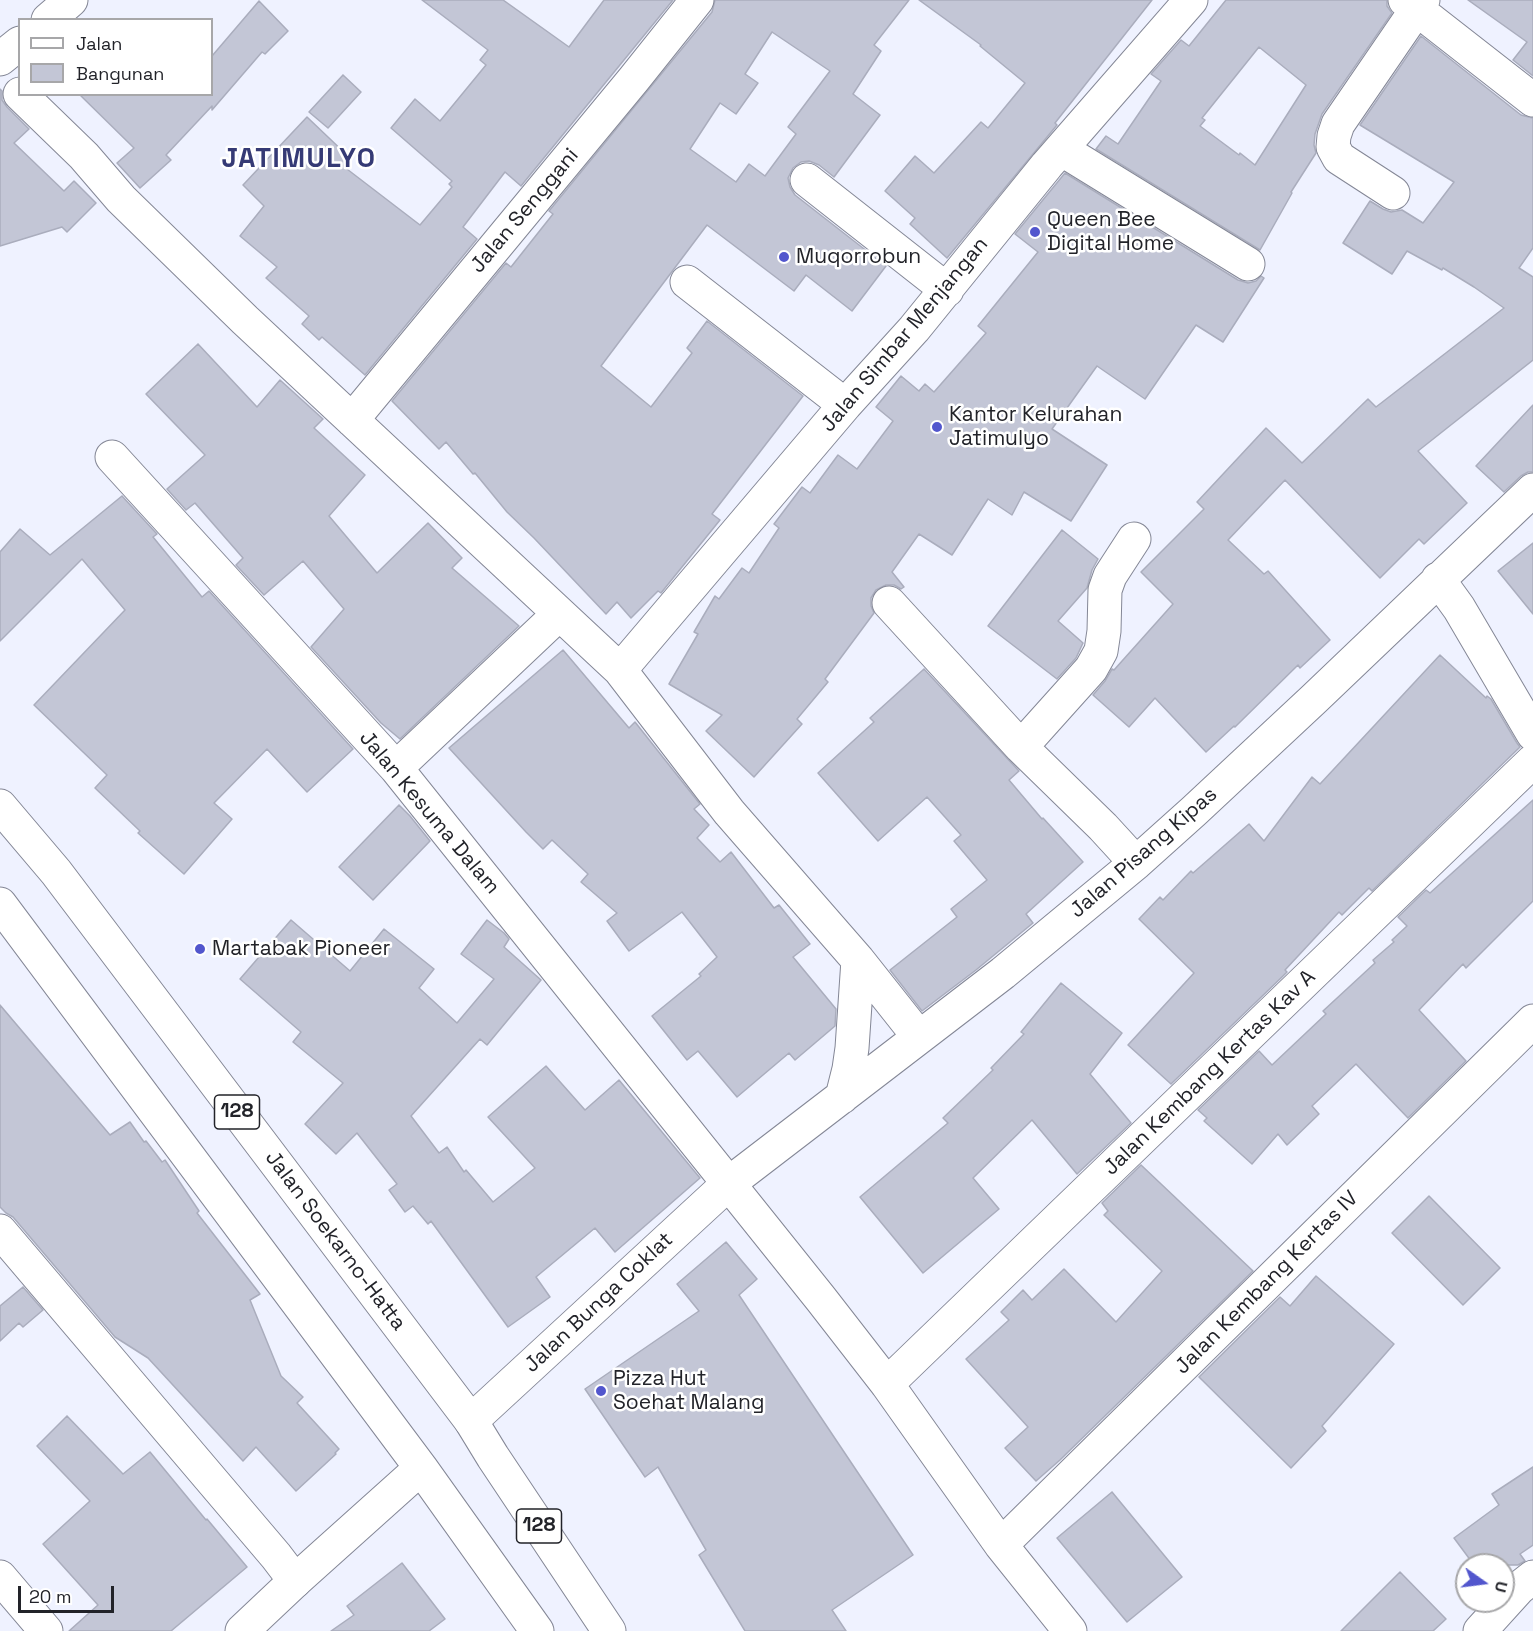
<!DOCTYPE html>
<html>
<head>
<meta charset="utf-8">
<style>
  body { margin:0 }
  #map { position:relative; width:1533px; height:1631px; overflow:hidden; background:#eff2ff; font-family:"Space Grotesk",sans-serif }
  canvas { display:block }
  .legend { position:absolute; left:18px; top:18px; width:195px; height:78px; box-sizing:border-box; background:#fff; border:2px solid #a7a7a9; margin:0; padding:8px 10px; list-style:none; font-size:18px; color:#222329 }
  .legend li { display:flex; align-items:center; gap:12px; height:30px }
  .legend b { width:30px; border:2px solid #a7a7a9 }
  .north { position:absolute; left:1455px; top:1553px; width:60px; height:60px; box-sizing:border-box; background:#fff; border:2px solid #a7a7a9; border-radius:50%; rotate:104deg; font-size:16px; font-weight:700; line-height:24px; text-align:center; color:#222329 }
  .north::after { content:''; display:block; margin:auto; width:21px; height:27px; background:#5256cd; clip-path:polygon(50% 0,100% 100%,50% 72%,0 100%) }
  .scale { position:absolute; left:18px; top:1586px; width:96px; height:27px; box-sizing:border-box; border:3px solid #222329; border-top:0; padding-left:8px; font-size:18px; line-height:21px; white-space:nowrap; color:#222329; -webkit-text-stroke:4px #fff; paint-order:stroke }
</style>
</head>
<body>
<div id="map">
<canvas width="1533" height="1631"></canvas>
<ul class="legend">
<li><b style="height:8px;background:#fff"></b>Jalan</li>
<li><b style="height:16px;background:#c3c6d6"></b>Bangunan</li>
</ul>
<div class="north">U</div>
<div class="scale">20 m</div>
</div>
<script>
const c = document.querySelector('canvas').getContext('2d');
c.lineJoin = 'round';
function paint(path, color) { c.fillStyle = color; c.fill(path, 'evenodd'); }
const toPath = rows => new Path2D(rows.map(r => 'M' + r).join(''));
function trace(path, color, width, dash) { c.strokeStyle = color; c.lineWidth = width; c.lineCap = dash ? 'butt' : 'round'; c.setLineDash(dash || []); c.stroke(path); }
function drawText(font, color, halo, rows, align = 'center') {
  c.font = font + ' "Space Grotesk",sans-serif'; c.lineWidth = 5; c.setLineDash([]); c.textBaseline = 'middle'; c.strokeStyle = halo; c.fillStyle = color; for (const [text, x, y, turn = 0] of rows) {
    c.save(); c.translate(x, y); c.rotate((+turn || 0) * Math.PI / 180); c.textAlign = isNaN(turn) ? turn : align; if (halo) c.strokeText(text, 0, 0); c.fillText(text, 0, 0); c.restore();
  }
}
const building = toPath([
  [422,0,503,0,569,47,604,0,673,0,521,186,505,172,463,227,477,239,365,375,322,337,319,340,302,324,309,316,266,278,277,267,240,236,264,206,243,185,307,117,350,158,343,166,420,225,452,187,449,184,452,181,391,128,415,99,440,121,486,65,480,60,488,50,422,0],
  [715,0,909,0,874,45,881,51,853,94,880,115,834,177,819,165,809,161,801,162,793,168,788,178,790,187,795,195,886,266,852,311,806,275,794,291,707,225,601,366,651,407,692,353,687,348,707,321,803,396,712,514,720,520,661,593,658,591,631,618,617,602,606,614,534,538,507,512,475,473,473,474,446,442,439,449,392,401,506,263,511,267,553,214,549,211,712,12,715,0],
  [772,32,830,71,788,127,796,134,765,176,749,164,736,182,690,149,720,103,736,114,758,83,745,74,772,32],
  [919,0,1152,0,1055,123,1057,125,947,258,910,224,915,218,885,191,915,156,934,173,981,122,988,128,1025,83,980,46,981,45,919,0],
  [1226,0,1387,0,1387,6,1392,13,1322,114,1315,134,1314,145,1316,153,1291,192,1292,193,1260,250,1096,149,1106,136,1118,144,1161,81,1151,74,1181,40,1189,46,1226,0],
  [1259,47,1306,85,1255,165,1240,153,1239,155,1200,126,1205,120,1202,118,1259,47],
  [1468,0,1533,0,1533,76,1513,60,1527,42,1468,0],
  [259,1,288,31,265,54,262,52,212,110,212,106,166,155,171,160,140,188,117,163,134,148,79,94,212,94,212,56,259,1],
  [1421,36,1521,115,1533,118,1533,248,1519,268,1533,277,1533,360,1418,451,1467,503,1424,544,1419,539,1380,578,1285,480,1228,540,1264,574,1268,571,1330,640,1300,668,1298,665,1235,727,1234,726,1206,752,1155,698,1129,727,1093,695,1105,681,1112,669,1114,670,1173,604,1141,572,1204,509,1197,502,1266,428,1302,463,1368,399,1376,407,1504,308,1474,287,1443,268,1442,270,1407,251,1392,274,1343,243,1370,201,1383,209,1391,212,1402,210,1423,223,1454,182,1360,125,1421,36],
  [343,75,361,92,328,128,309,112,343,75],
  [0,89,2,91,2,100,7,107,29,129,14,143,64,191,74,181,96,203,67,232,62,227,0,246,0,89],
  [1065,173,1238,280,1248,283,1256,281,1261,276,1264,278,1223,342,1196,325,1145,399,1097,366,1052,429,1107,465,1071,521,1024,492,1012,515,988,499,952,555,919,534,892,572,904,587,901,589,894,585,886,585,876,590,871,598,871,606,874,613,825,679,828,682,797,719,802,724,754,777,706,731,722,715,669,684,698,634,694,632,715,596,719,599,742,568,749,573,779,528,774,524,802,487,810,493,838,455,857,469,893,421,876,407,901,376,919,391,925,384,934,392,986,333,978,326,1038,252,1015,234,1065,173],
  [198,344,257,407,280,380,323,419,314,428,365,475,329,516,377,573,428,523,462,558,452,568,519,626,400,739,381,723,311,647,344,609,303,561,264,595,236,565,243,558,195,503,186,510,167,489,205,455,146,394,198,344],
  [1533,405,1533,472,1528,472,1521,476,1504,492,1476,466,1533,405],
  [122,496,157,534,153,537,202,597,209,591,353,749,307,792,267,749,214,803,232,819,184,874,138,833,140,831,95,788,107,775,34,705,125,610,82,559,0,641,0,552,20,529,50,555,122,496],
  [1062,530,1098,559,1092,570,1087,588,1058,621,1083,643,1076,658,1057,679,988,626,1062,530],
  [1533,543,1533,614,1498,571,1533,543],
  [563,650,629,728,635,722,700,804,694,809,709,825,697,838,720,862,731,852,774,908,779,905,810,944,793,957,836,1009,835,1026,795,1060,789,1053,737,1097,698,1051,687,1060,652,1016,701,976,699,974,717,957,682,912,629,951,607,921,617,913,581,882,588,874,552,840,543,849,526,832,449,748,563,650],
  [1440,655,1486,698,1487,696,1491,699,1517,743,1520,747,1372,891,1369,888,1342,915,1339,912,1285,970,1287,972,1282,977,1171,1084,1128,1045,1194,973,1139,919,1160,897,1163,900,1191,871,1193,873,1249,824,1264,841,1312,777,1320,784,1440,655],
  [924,669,1019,771,1009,780,1042,819,1043,818,1083,862,1026,914,1033,923,976,970,922,1011,890,970,957,917,951,909,987,880,954,841,961,835,927,797,878,841,818,773,874,722,870,718,924,669],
  [1533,800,1533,901,1466,968,1463,964,1419,1010,1466,1061,1408,1118,1356,1064,1312,1106,1319,1114,1287,1145,1278,1134,1252,1164,1204,1121,1207,1118,1198,1110,1259,1051,1272,1065,1326,1014,1323,1011,1375,963,1373,960,1394,942,1392,940,1407,926,1398,917,1426,890,1430,893,1533,800],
  [399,805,410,816,430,841,373,900,339,867,399,805],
  [291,920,350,971,384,929,434,969,419,988,457,1023,494,979,461,954,487,920,504,933,509,939,504,947,541,980,487,1045,480,1039,411,1116,439,1153,447,1147,464,1172,466,1170,493,1202,535,1168,488,1117,546,1066,585,1110,619,1080,700,1178,615,1252,595,1228,536,1277,550,1297,508,1327,431,1221,428,1224,413,1206,405,1212,389,1190,397,1184,357,1133,336,1154,305,1124,343,1083,293,1042,301,1032,240,979,291,920],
  [1061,983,1122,1033,1090,1074,1131,1123,1077,1174,1032,1120,973,1178,999,1209,923,1273,860,1197,948,1123,943,1118,993,1070,991,1068,1024,1034,1021,1032,1061,983],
  [0,1005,110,1135,130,1122,144,1142,146,1141,162,1162,165,1160,199,1211,197,1213,260,1294,250,1300,281,1376,303,1397,297,1403,339,1449,335,1453,336,1454,296,1491,256,1447,243,1461,148,1358,115,1337,13,1217,6,1213,0,1207,0,1005],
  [1141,1165,1253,1271,1060,1460,1036,1481,1005,1448,1028,1427,966,1359,1009,1320,1001,1312,1023,1290,1032,1300,1064,1269,1116,1322,1162,1271,1104,1215,1108,1211,1102,1203,1141,1165],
  [1429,1196,1500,1268,1463,1305,1392,1233,1429,1196],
  [726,1242,757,1279,739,1295,913,1555,832,1610,846,1631,745,1631,699,1555,706,1550,658,1467,645,1477,585,1389,699,1311,677,1284,726,1242],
  [1316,1276,1394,1344,1322,1426,1326,1431,1291,1468,1199,1377,1280,1297,1290,1306,1316,1276],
  [23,1287,43,1310,23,1327,19,1323,0,1341,0,1306,23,1287],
  [67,1416,123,1474,150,1452,206,1520,207,1519,247,1567,171,1631,69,1631,98,1605,43,1544,90,1501,37,1446,67,1416],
  [1533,1467,1533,1545,1520,1554,1525,1561,1518,1565,1474,1565,1454,1538,1499,1505,1492,1494,1533,1467],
  [1112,1492,1182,1577,1127,1622,1057,1538,1112,1492],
  [402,1563,445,1619,429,1631,331,1631,354,1615,347,1606,402,1563],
  [1400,1572,1446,1619,1433,1631,1341,1631,1400,1572]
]);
paint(building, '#c3c6d6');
trace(building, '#aaadbd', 1.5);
const minor = toPath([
  [1405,0,1533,100],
  [48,20,71,0],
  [0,59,20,43],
  [20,94,84,156,121,199,245,320,620,670,729,812,858,960,919,1037],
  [1061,149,1248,264],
  [807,180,947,290],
  [1393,193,1339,158,1333,147,1334,136,1338,124,1423,0],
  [687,282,845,405],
  [352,420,634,79,697,0],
  [112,457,396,768,821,1299,887,1384,1001,1545,1070,1631],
  [1438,579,1459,608,1533,734],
  [889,603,1021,747,1103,827,1136,863],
  [620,670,845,405,914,329,1047,165,1191,0],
  [1021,747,1091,669,1101,651,1104,631,1105,590,1110,576,1134,539],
  [396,768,559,614],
  [842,1097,849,1069,852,1048,858,960],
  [0,1231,276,1556,295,1581],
  [887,1384,1533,761],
  [471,1421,728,1184,1003,973,1136,863,1194,811,1314,699,1533,490],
  [1001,1545,1533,1021],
  [0,1577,46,1631],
  [1480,1631,1519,1588,1533,1577]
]);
const major = toPath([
  [0,806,56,872,471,1421,493,1457,609,1631],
  [0,904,421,1468,537,1631],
  [242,1631,295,1581,421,1468]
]);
trace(minor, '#848796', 35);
trace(major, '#848796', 35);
trace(minor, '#fff', 33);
trace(major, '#fff', 33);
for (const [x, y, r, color] of [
  [1035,232,6,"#5256cd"],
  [784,257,6,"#5256cd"],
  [937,427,6,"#5256cd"],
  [200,949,6,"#5256cd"],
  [601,1391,6,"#5256cd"]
]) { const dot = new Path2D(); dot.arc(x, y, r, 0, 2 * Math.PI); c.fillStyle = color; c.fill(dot); trace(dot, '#fff', 2); }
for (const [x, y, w] of [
  [237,1112,45],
  [539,1526,45]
]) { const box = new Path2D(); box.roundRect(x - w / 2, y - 17, w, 34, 4.5); c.fillStyle = '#fff'; c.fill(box); trace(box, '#222329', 1.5); }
drawText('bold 20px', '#222329', null, [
  ["128",237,1112],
  ["128",539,1526]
]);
drawText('21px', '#222329', '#fff', [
  ["Jalan Senggani",525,211,-50],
  ["Jalan Simbar Menjangan",905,335,-50],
  ["Jalan Kesuma Dalam",429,813,50],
  ["Jalan Pisang Kipas",1144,853,-41],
  ["Jalan Kembang Kertas Kav A",1210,1073,-44],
  ["Jalan Soekarno-Hatta",335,1241,53],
  ["Jalan Kembang Kertas IV",1267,1283,-45],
  ["Jalan Bunga Coklat",599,1303,-43]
]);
drawText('21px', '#222329', '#fff', [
  ["Queen Bee",1047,220],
  ["Digital Home",1047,244],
  ["Muqorrobun",796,257],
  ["Kantor Kelurahan",949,415],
  ["Jatimulyo",949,439],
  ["Martabak Pioneer",212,949],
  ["Pizza Hut",613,1379],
  ["Soehat Malang",613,1403]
], 'left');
c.letterSpacing = '1.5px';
drawText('bold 27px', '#353a75', '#fff', [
  ["JATIMULYO",299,160]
]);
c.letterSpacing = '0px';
</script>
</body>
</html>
